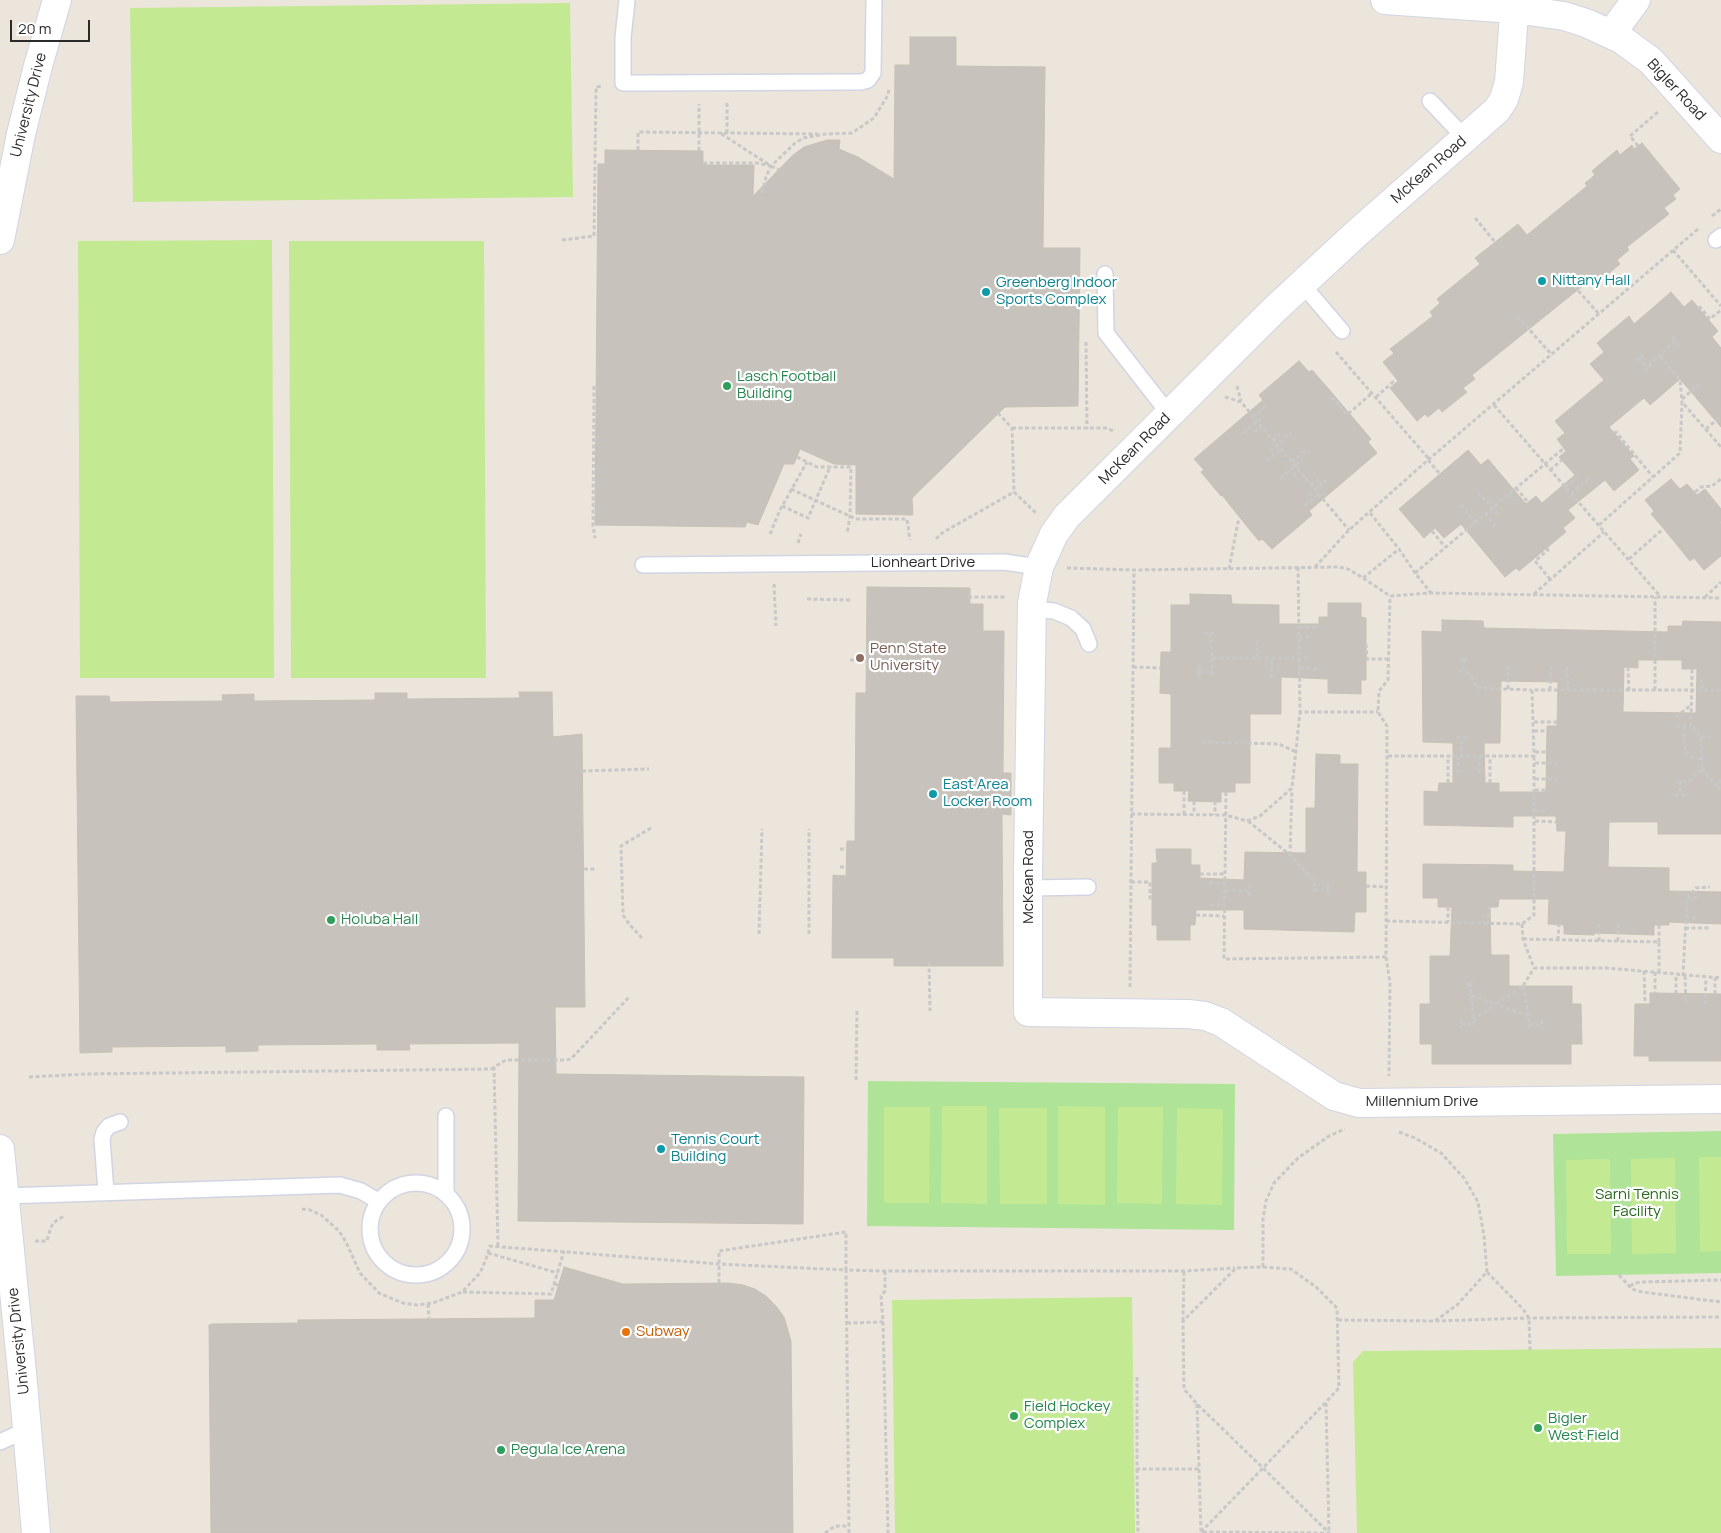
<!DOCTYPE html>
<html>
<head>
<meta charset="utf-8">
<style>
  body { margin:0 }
  #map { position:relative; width:1721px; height:1533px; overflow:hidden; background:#ece5db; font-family:Manrope,sans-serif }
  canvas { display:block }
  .scale { position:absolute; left:10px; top:20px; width:80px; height:22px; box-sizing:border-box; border:2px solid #2a2a2a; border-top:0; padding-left:6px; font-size:15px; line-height:18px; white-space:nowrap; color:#2a2a2a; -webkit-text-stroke:4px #fff; paint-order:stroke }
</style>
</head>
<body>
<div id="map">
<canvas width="1721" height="1533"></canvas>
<div class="scale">20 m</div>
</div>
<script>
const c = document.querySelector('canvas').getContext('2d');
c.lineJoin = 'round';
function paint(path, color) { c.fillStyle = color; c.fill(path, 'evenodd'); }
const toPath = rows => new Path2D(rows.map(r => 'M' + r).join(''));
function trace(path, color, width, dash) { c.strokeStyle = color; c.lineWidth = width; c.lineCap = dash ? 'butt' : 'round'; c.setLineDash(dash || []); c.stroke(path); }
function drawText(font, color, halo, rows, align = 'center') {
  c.font = font + ' Manrope,sans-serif'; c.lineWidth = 4.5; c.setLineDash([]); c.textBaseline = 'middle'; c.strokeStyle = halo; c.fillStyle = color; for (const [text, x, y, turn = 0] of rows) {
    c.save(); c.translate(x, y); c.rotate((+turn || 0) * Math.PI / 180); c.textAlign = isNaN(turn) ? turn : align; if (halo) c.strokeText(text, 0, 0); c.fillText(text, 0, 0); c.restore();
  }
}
paint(toPath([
  [868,1081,1235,1084,1234,1230,867,1226],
  [1721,1131,1721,1273,1556,1276,1553,1134]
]), '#afe398');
paint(toPath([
  [570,3,573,197,133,202,130,8],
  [272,240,274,678,80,678,78,241],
  [289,241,484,241,486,678,291,678],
  [942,1106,987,1106,987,1204,941,1203],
  [1058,1106,1105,1107,1105,1205,1058,1204],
  [884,1107,930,1107,929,1203,884,1203],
  [1118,1107,1163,1107,1162,1204,1117,1203],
  [999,1108,1047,1108,1047,1204,1000,1204],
  [1177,1108,1223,1109,1222,1205,1176,1204],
  [1699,1157,1721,1157,1721,1251,1700,1252],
  [1675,1158,1676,1253,1632,1254,1631,1159],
  [1610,1159,1611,1254,1567,1254,1566,1160],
  [1132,1297,1135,1533,895,1533,892,1300],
  [1721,1348,1721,1533,1357,1533,1353,1362,1363,1351]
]), '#c3ea93');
const building = toPath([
  [910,37,956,37,956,66,1045,67,1043,248,1080,248,1078,406,1005,407,912,498,913,515,856,514,856,465,834,464,800,449,794,464,784,464,758,525,747,522,745,527,595,525,598,164,605,164,605,150,703,151,703,165,754,165,753,196,793,155,804,147,827,140,840,140,839,149,858,157,894,179,895,65,910,65,910,37],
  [1642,143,1680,189,1673,195,1676,199,1664,208,1669,214,1627,247,1629,250,1617,260,1620,264,1596,284,1592,280,1580,288,1472,375,1475,379,1463,388,1467,392,1442,412,1439,408,1428,417,1425,414,1417,421,1390,388,1398,381,1383,362,1394,353,1390,349,1433,316,1430,312,1440,303,1437,299,1480,264,1475,258,1518,224,1527,235,1587,186,1585,183,1595,175,1592,171,1617,150,1620,155,1632,145,1634,149,1642,143],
  [1671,292,1684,307,1692,300,1718,331,1712,337,1721,348,1721,427,1680,379,1650,405,1644,398,1609,427,1634,456,1630,459,1639,470,1614,491,1605,480,1568,510,1575,518,1563,528,1566,532,1519,571,1516,568,1505,577,1461,524,1444,538,1435,528,1424,538,1399,509,1468,450,1481,465,1488,459,1526,504,1536,496,1542,503,1575,475,1559,457,1566,451,1557,439,1565,433,1555,421,1604,380,1590,364,1604,352,1597,343,1629,316,1634,324,1671,292],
  [1299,361,1309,372,1312,370,1333,394,1371,439,1368,442,1377,453,1309,511,1312,515,1272,549,1262,539,1259,541,1241,519,1222,495,1221,496,1201,472,1204,470,1194,459,1263,400,1259,395,1299,361],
  [1671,479,1680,489,1687,484,1697,495,1705,489,1721,509,1721,556,1704,570,1694,558,1690,561,1664,529,1651,514,1654,511,1645,500,1671,479],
  [867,587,970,588,970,604,983,604,983,631,1004,631,1003,773,1011,773,1011,815,1002,814,1003,966,894,966,894,958,832,958,833,875,846,876,847,841,855,841,856,693,866,693,867,587],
  [1190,594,1231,595,1232,604,1279,605,1279,624,1319,624,1319,617,1328,617,1328,603,1361,603,1361,617,1366,618,1366,680,1361,680,1361,694,1328,693,1328,679,1281,677,1281,714,1250,714,1250,783,1235,783,1235,792,1221,792,1221,802,1188,801,1189,791,1174,791,1174,783,1159,783,1159,748,1171,748,1171,694,1160,693,1161,652,1171,652,1171,605,1190,605,1190,594],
  [1442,620,1483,621,1484,628,1668,632,1668,626,1682,626,1683,621,1721,622,1721,834,1658,834,1658,822,1609,822,1608,867,1669,868,1669,891,1721,892,1721,924,1669,922,1669,925,1654,925,1654,935,1595,933,1594,935,1564,934,1564,925,1548,924,1549,899,1499,899,1498,907,1490,907,1491,955,1509,955,1509,986,1572,986,1572,1004,1581,1004,1582,1044,1571,1044,1571,1064,1432,1064,1432,1044,1420,1044,1420,1004,1430,1004,1430,956,1450,956,1452,907,1438,907,1438,898,1423,898,1423,864,1513,865,1513,871,1564,872,1566,831,1557,831,1556,816,1513,816,1513,827,1424,825,1424,791,1438,792,1439,783,1453,783,1453,743,1423,742,1422,631,1442,632,1442,620],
  [1638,660,1682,660,1682,669,1697,669,1696,713,1623,712,1624,667,1638,668,1638,660],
  [1501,681,1558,682,1557,726,1547,726,1546,792,1499,792,1499,783,1485,783,1484,743,1500,743,1501,681],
  [519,692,552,692,553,737,582,734,585,1007,555,1007,556,1074,804,1077,803,1224,518,1221,519,1043,409,1044,410,1050,377,1050,377,1044,258,1045,258,1051,226,1052,226,1046,112,1047,112,1052,80,1053,76,696,109,696,110,702,223,701,222,695,254,694,254,701,375,700,375,693,407,693,407,699,520,698,519,692],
  [1316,754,1340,755,1340,764,1358,764,1357,872,1366,872,1366,912,1355,912,1354,932,1244,929,1244,910,1196,910,1195,925,1190,925,1190,940,1157,940,1157,925,1152,925,1152,863,1157,863,1156,849,1191,849,1191,865,1200,865,1200,878,1244,880,1245,852,1306,853,1306,808,1315,808,1316,754],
  [1650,993,1721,994,1721,1061,1649,1061,1649,1056,1634,1056,1635,1004,1650,1004,1650,993],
  [564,1267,623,1284,729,1283,743,1285,755,1289,766,1296,776,1306,784,1317,791,1341,793,1533,211,1533,209,1325,212,1324,298,1323,298,1320,535,1318,535,1300,554,1300,564,1267]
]);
paint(building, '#c7c2bb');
trace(building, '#c7c1b5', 1);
const service = toPath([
  [627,0,623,38,623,83,643,83,848,82,861,82,868,80,873,73,874,0],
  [1430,101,1465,138],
  [1716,240,1721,236],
  [1105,274,1106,333,1169,414],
  [1302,284,1342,331],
  [643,565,1004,562,1039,567],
  [1032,609,1054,611,1071,618,1083,629,1089,644],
  [1028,888,1088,887],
  [446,1116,446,1193],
  '370 1229a46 46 0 1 1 92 0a46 46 0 1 1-92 0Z',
  [106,1192,102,1139,104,1132,109,1126,120,1122],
  [5,1196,340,1185,361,1191,378,1201],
  [0,1442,28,1429]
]);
const minor = toPath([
  [1385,0,1514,9,1564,16,1586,23,1621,39,1651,61,1721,139],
  [1515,0,1509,82,1504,99,1497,110,1357,233,1275,309,1067,516,1054,534,1039,567,1032,603,1028,871,1028,1012,1188,1014,1205,1016,1221,1022,1334,1096,1359,1103,1721,1099],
  [1611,34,1636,0]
]);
const secondary = toPath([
  [0,240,21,134,38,66,57,0],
  [0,1149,23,1383,36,1533]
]);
trace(service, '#d1d4e3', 18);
trace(minor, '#d1d4e3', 30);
trace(secondary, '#d1d4e3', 30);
trace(toPath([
  [727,133,727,103],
  [1638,146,1630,136,1659,111],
  [638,150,638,132,818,134],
  [699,151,699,104],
  [705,165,705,163,757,163,771,166,720,133],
  [771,166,780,170],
  [762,193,766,177,771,166,794,144,803,138,826,134,852,133,874,118,888,95,889,88],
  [1712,216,1721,209],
  [1475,218,1495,242],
  [562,240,594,236,596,87,603,86],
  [1673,250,1721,306],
  [1574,286,1599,314],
  [1699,308,1700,307,1710,319,1721,310],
  [1517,316,1552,355],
  [1672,337,1679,345],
  [1086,342,1087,429],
  [1336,352,1429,459],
  [1660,356,1680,380,1682,402],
  [1639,358,1648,368],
  [1636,361,1643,355],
  [1644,371,1675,341],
  [594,386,593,525,595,538],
  [1237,386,1241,401],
  [1225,397,1241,402,1349,530],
  [1376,397,1393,382,1394,384],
  [1331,399,1333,398,1347,415,1372,393],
  [1682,399,1702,382],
  [1494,405,1660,596],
  [998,413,1012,428,1014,492,1037,514],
  [1253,417,1267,405],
  [1012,428,1107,428,1115,432],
  [1706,429,1721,416],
  [1254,432,1261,426],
  [1243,433,1264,416],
  [1614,433,1616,432,1653,477],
  [1273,440,1280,434],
  [1270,451,1291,432],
  [797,457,817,467,851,467,850,516,847,534],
  [1428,460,1440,474],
  [1266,461,1281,449],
  [1292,462,1306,450],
  [1550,470,1562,460],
  [1293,476,1299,471],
  [1281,478,1302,460],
  [1311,485,1318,479],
  [1565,487,1577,478],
  [1516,488,1528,502],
  [791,489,856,519,907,519,910,540],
  [1478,492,1498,514],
  [1695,492,1701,487,1712,486,1721,479],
  [1509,494,1514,501],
  [1571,494,1589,478],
  [1309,495,1329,478],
  [1461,505,1475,522],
  [782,506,808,518,830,467],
  [1305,506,1319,494],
  [1370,513,1399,549,1415,573,1431,593],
  [1485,513,1497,528],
  [1720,523,1721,522],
  [1599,525,1680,453,1682,402,1721,447],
  [1432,531,1445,547],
  [770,534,780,510,807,462],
  [936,539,942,533,1014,492],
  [798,543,801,534],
  [1547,548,1548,550,1535,561,1550,579],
  [1629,559,1663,529],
  [1298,567,1300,712,1378,712],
  [1315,567,1349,530,1428,460,1698,229],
  [1067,568,1134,570,1339,567,1348,569,1363,578,1390,596,1431,593,1721,598],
  [1229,569,1238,522,1241,519],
  [1415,573,1564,448],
  [1363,578,1399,549],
  [774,584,776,626],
  [1534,594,1604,532],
  [968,597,1007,597],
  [1705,597,1721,582],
  [807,599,850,600],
  [1299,627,1319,627],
  [1204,633,1216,633],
  [1210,633,1212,658,1309,658],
  [1299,637,1309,637],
  [1366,644,1367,659,1388,659],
  [1212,658,1212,677],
  [1257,658,1257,641],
  [1459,659,1468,659],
  [1464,659,1464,667,1478,688,1532,690],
  [850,660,867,660],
  [1133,667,1161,668],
  [1567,667,1568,690],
  [1628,667,1629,690],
  [1300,668,1318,669],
  [1199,672,1212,672],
  [1459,672,1464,667],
  [1199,677,1199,667],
  [1271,678,1272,659],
  [1702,679,1702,690],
  [1508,689,1508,666],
  [1550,690,1551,667],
  [1655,690,1655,597],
  [1676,717,1691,705],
  [1534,722,1557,722],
  [1676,726,1691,725],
  [1684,726,1685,751,1694,758,1702,759],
  [1534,731,1547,731],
  [1456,737,1467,737],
  [1701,737,1712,737],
  [1204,744,1204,742,1279,744,1296,752],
  [1535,752,1547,752],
  [1388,756,1534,756,1532,690,1721,690],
  [1461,757,1462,738],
  [1535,763,1557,763],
  [1702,769,1715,785,1719,785],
  [582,771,649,769],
  [1458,773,1458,757],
  [1479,773,1480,756],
  [1535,779,1557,779],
  [1680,781,1680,795],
  [1676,782,1689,781,1702,769,1701,737,1691,725,1692,669],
  [1448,783,1448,757],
  [1490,783,1490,757],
  [1535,790,1546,790],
  [1719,790,1720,779],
  [1184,791,1184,814],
  [1226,792,1224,959,1386,957,1387,726,1378,712,1379,691,1388,680,1390,596],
  [1675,795,1685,795],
  [1194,801,1194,814],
  [1215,801,1215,815],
  [1535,811,1546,811],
  [1131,814,1226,815,1247,821,1260,816,1292,788,1300,712],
  [1248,821,1290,855,1314,881,1314,895],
  [1535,821,1556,822],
  [840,849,847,849],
  [1290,855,1292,789],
  [840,867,846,867],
  [584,869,595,869],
  [1200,874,1225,874],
  [1131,882,1150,882,1150,898,1152,898],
  [1209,883,1225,883],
  [1328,885,1328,895],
  [1366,886,1386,887],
  [1225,890,1249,891],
  [1314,890,1328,890],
  [1249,896,1249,885],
  [1687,898,1699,897],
  [1210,905,1224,905],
  [1448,907,1448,922],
  [1196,915,1224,916],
  [1686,918,1699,918],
  [1386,921,1522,924,1534,915,1534,756],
  [1488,924,1489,907],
  [1522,924,1523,939,1534,968,1607,968,1721,978],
  [1659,925,1659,942],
  [1685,928,1709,928],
  [759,934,762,829],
  [809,934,809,829],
  [642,938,629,924,623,915,621,846,651,828],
  [1523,939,1659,942,1659,973],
  [1558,940,1559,924],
  [1599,941,1599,924],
  [1618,941,1618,924],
  [1386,957,1390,983,1389,1076],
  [929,962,930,1011],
  [1644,971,1645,1004],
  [1655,972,1655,993],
  [1683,976,1687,898,1696,888,1710,887],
  [1685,976,1686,1004],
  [1470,983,1471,995,1496,1004,1523,986,1534,968],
  [1466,984,1474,983],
  [1523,986,1529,1016,1529,1028],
  [1130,987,1134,570],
  [1676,994,1676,975],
  [1715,994,1715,978],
  [1471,995,1474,1028],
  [1705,1004,1706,978],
  [1461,1020,1461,1028],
  [1473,1020,1496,1004,1529,1016],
  [1542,1020,1542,1028],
  [1461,1024,1473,1024],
  [1529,1024,1542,1025],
  [29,1077,87,1074,494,1069],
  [856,1080,857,1011],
  [1399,1132,1415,1138,1441,1153,1464,1178,1478,1202,1484,1236,1487,1272,1457,1305,1435,1321],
  [302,1209,310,1210,321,1215,339,1231,346,1242,360,1273,379,1293,403,1303,417,1305,433,1303,462,1292,480,1273,486,1259,490,1246,719,1264,846,1270,846,1232,719,1251,719,1283],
  [35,1241,47,1241,50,1230,53,1223,64,1216],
  [498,1246,494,1067,506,1060,566,1060,571,1059,629,997],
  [488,1253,558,1273],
  [1263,1267,1263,1219,1266,1201,1274,1183,1298,1158,1329,1136,1345,1129],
  [885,1271,885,1291,881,1296,883,1322,888,1533],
  [1487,1272,1523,1309,1529,1318,1530,1350],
  [1619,1275,1632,1289,1642,1292,1721,1302],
  [554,1284,561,1286],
  [1630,1286,1635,1283,1642,1282,1721,1280],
  [463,1292,551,1294,564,1251],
  [428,1304,429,1318],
  [1338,1320,1435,1321,1529,1318,1721,1317],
  [1183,1321,1184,1271],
  [847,1323,883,1322],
  [1137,1377,1137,1469,1199,1469],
  [1326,1403,1329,1532],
  [1197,1404,1201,1532,1329,1533,1263,1468,1197,1404,1184,1389,1183,1321,1236,1268,1263,1267,1291,1269,1316,1287,1337,1308,1339,1388,1326,1402,1263,1468,1201,1532,1200,1533],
  [1137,1469,1138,1533],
  [825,1533,835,1526,849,1526],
  [849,1533,846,1270,881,1271,1184,1271,1235,1268]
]), '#c8c8c8', 3, [4, 2.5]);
trace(service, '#fff', 15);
trace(minor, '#fff', 28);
trace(secondary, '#fff', 28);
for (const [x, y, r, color] of [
  [1542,281,5,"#0f9aa8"],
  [986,292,5,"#0f9aa8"],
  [727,386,5,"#2e9e5b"],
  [860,658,5,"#8d6e63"],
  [933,794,5,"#0f9aa8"],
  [331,920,5,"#2e9e5b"],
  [661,1149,5,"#0f9aa8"],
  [626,1332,5,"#e8710a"],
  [1014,1416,5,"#2e9e5b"],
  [1538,1428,5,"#2e9e5b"],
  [501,1450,5,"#2e9e5b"]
]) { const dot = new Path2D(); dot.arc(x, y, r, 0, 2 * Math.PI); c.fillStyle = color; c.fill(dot); trace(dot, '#fff', 2); }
drawText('15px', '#2a2a2a', '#fff', [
  ["Bigler Road",1676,90,47],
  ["University Drive",29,105,-76],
  ["McKean Road",1429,170,-41],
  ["McKean Road",1135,449,-45],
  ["Lionheart Drive",923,563],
  ["McKean Road",1029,877,-90],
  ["Millennium Drive",1422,1102],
  ["University Drive",19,1341,-96]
]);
drawText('15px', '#0d838f', '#fff', [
  ["Nittany Hall",1552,281],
  ["Greenberg Indoor",996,283],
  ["Sports Complex",996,300],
  ["East Area",943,785],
  ["Locker Room",943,802],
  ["Tennis Court",671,1140],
  ["Building",671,1157]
], 'left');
drawText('15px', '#27864d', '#fff', [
  ["Lasch Football",737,377],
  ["Building",737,394],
  ["Holuba Hall",341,920],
  ["Field Hockey",1024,1407],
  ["Complex",1024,1424],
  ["Bigler",1548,1419],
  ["West Field",1548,1436],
  ["Pegula Ice Arena",511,1450]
], 'left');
drawText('15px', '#785e54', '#fff', [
  ["Penn State",870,649],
  ["University",870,666]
], 'left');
drawText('15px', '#28661a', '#fff', [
  ["Sarni Tennis",1637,1195],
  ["Facility",1637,1212]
]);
drawText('15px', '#c56008', '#fff', [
  ["Subway",636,1332]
], 'left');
</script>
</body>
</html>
